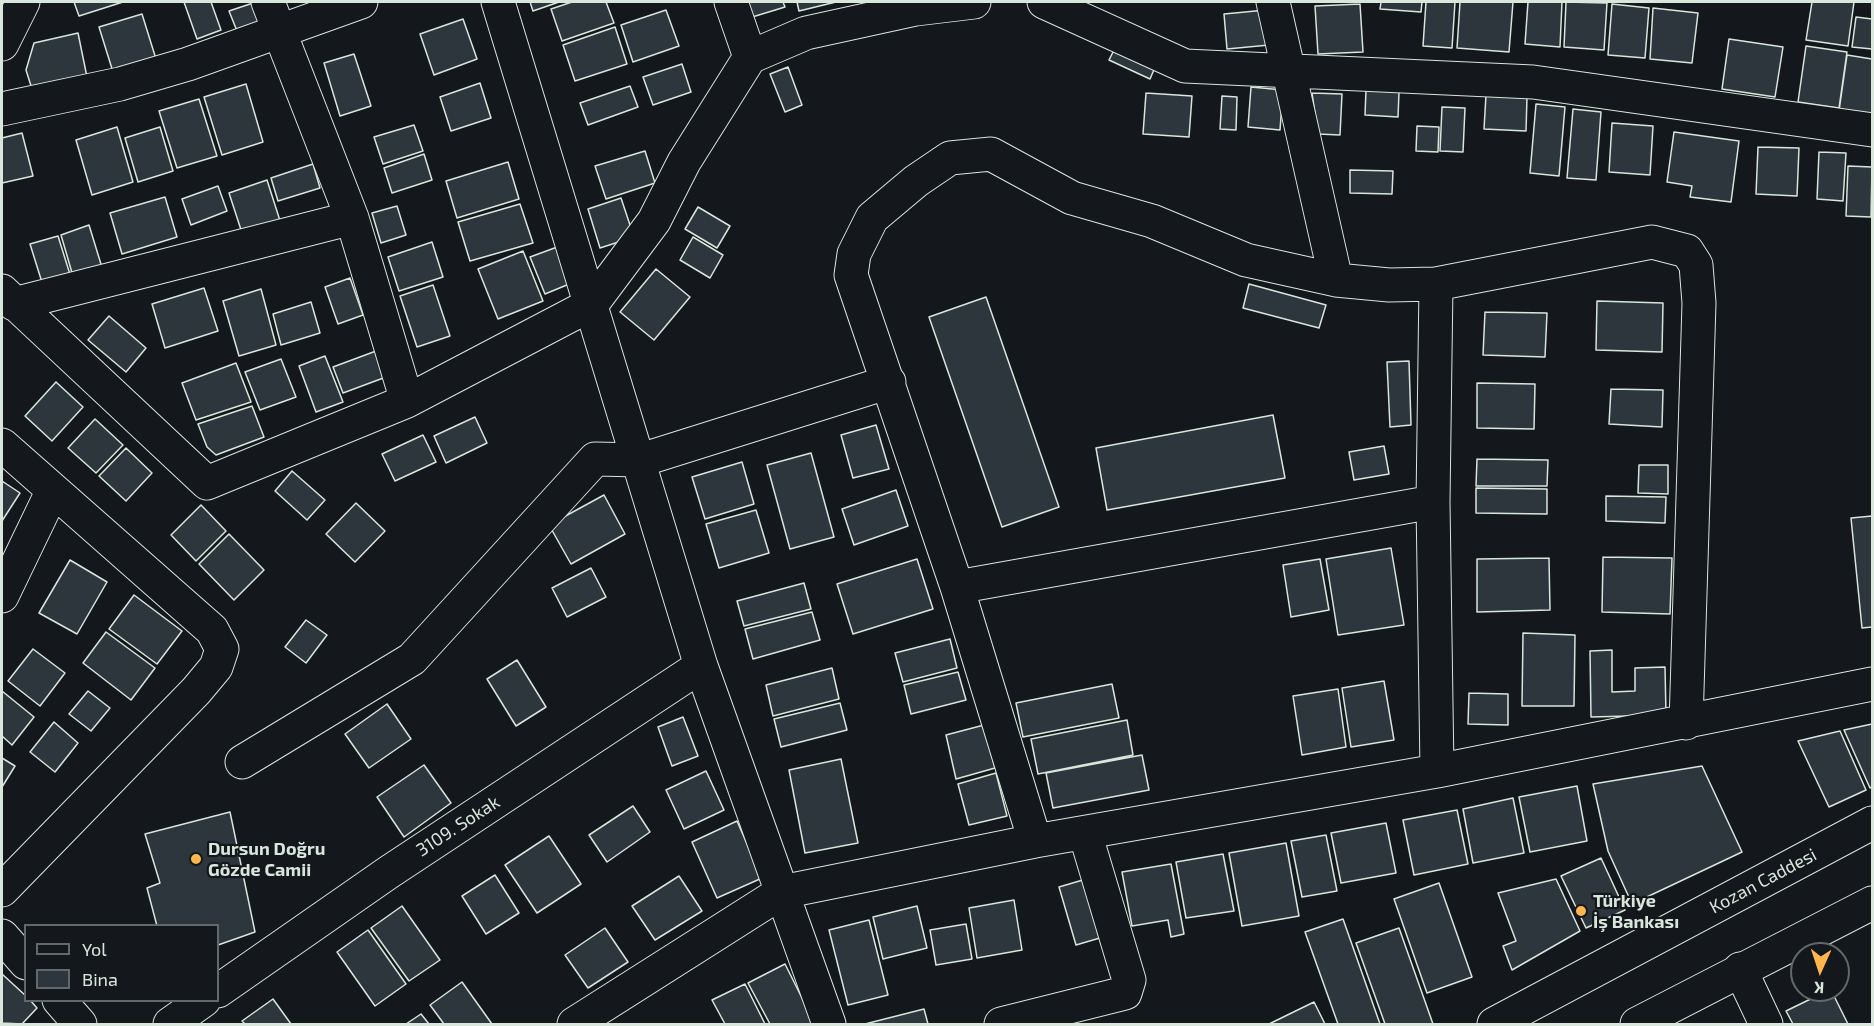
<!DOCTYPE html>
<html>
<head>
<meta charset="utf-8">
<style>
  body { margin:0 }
  #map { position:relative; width:1874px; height:1026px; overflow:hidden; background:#14181c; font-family:"Exo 2",sans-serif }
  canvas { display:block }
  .frame { position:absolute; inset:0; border:3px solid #d8e6dc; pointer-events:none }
  .legend { position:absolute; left:24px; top:924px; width:195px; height:78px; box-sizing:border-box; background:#14181c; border:2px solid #626a69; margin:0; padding:8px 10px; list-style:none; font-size:18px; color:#d8e6dc }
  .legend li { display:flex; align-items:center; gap:12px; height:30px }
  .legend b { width:30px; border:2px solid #626a69 }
  .north { position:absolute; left:1790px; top:942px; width:60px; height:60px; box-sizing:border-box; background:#14181c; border:2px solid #626a69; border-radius:50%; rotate:183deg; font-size:16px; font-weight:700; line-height:24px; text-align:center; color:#d8e6dc }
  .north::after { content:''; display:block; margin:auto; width:21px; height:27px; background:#ffb74d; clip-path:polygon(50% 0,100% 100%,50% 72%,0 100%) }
</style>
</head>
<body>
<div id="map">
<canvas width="1874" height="1026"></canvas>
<div class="frame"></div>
<ul class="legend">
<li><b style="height:8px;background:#14181c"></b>Yol</li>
<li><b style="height:16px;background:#2c363c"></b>Bina</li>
</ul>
<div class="north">K</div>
</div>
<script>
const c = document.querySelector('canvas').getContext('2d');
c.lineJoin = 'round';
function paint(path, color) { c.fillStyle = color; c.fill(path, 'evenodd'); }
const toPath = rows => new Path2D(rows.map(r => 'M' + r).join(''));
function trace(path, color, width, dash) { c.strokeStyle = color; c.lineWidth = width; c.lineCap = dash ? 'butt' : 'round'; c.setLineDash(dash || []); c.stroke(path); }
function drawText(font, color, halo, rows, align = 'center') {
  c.font = font + ' "Exo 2",sans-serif'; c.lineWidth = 4.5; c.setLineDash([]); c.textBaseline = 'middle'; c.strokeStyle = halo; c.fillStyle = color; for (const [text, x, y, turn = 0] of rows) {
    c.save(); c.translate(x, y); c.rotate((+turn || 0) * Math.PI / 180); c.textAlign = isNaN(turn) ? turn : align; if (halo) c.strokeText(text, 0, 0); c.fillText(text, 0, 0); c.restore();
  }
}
const building = toPath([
  [74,2,123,2,79,16,74,2],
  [184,2,211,2,221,30,197,39,184,2],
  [256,2,267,21,237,31,229,11,256,2],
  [530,2,559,2,533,11,530,2],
  [572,2,606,2,614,23,562,41,551,9,572,2],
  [744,2,783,2,785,7,749,18,744,2],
  [797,2,836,2,799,11,797,2],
  [1381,2,1422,2,1421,12,1380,9,1381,2],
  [1426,2,1455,2,1452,48,1423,46,1426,2],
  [1460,2,1513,2,1509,52,1457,48,1460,2],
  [1528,2,1562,2,1560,47,1525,44,1528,2],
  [1566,2,1607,3,1604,50,1564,47,1566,2],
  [1812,2,1854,2,1848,46,1806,40,1812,2],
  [1360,4,1363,52,1318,54,1315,6,1360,4],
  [1612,4,1649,8,1645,58,1608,55,1612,4],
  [1653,8,1698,13,1692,63,1650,59,1653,8],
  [666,10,679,46,633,62,621,25,666,10],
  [1266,10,1269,45,1227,49,1224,14,1266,10],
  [1872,10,1872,49,1852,47,1856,17,1872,19,1872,10],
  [142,14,156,59,113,72,99,27,142,14],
  [463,19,477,59,434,75,420,34,463,19],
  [615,27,627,64,575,81,563,45,615,27],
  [78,33,87,77,32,89,26,70,34,43,78,33],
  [1729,39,1783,47,1775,97,1722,89,1729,39],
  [1116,46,1156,65,1150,79,1109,60,1116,46],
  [1806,46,1847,52,1839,108,1798,102,1806,46],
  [354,54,371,106,340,116,324,63,354,54],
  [1847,55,1872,59,1872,115,1839,111,1847,55],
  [682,64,691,92,653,105,643,77,682,64],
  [788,67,802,105,785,112,770,74,788,67],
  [480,83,491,118,451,131,440,97,480,83],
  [246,84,263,142,222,155,204,97,246,84],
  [630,86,638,107,588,125,580,103,630,86],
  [1251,87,1283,90,1280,130,1248,127,1251,87],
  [1366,90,1399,92,1398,117,1365,115,1366,90],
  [1146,93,1192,96,1189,137,1143,134,1146,93],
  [1312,93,1342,94,1340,135,1318,134,1312,93],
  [1486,95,1527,97,1526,131,1484,129,1486,95],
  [1222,96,1237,97,1236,130,1220,129,1222,96],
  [199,99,217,156,177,168,159,111,199,99],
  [1536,104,1565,107,1559,176,1530,173,1536,104],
  [1442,107,1465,108,1463,152,1440,151,1442,107],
  [1573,109,1601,112,1596,180,1567,178,1573,109],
  [1612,123,1653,126,1650,175,1609,172,1612,123],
  [414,125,423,151,383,164,374,137,414,125],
  [1417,126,1439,127,1438,152,1416,151,1417,126],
  [117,127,133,182,92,195,76,140,117,127],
  [160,127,173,171,138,182,125,138,160,127],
  [1674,132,1739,141,1731,202,1690,197,1692,186,1667,182,1674,132],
  [22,133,33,176,2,183,2,138,22,133],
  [1758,147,1799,148,1797,196,1756,194,1758,147],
  [645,151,655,183,606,199,595,166,645,151],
  [1819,152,1846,153,1843,201,1817,199,1819,152],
  [424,154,432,180,392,193,384,168,424,154],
  [508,162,519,199,457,218,446,181,508,162],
  [313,164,320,188,278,201,271,178,313,164],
  [1848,166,1872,167,1871,217,1846,216,1848,166],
  [1350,170,1393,171,1392,194,1350,193,1350,170],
  [267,180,282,227,244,239,229,193,267,180],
  [218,186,227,211,191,225,182,199,218,186],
  [165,197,177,237,122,254,110,213,165,197],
  [621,198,634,237,600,248,588,209,621,198],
  [520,204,533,243,470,261,458,222,520,204],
  [397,206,406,235,381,243,372,213,397,206],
  [698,207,730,226,717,248,685,229,698,207],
  [89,225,104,274,75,283,61,235,89,225],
  [58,236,73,284,45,292,30,244,58,236],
  [693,237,723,255,710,278,680,260,693,237],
  [432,242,443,277,399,291,388,257,432,242],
  [560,246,574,282,545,294,530,257,560,246],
  [523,251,543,301,498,319,478,269,523,251],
  [656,269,690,297,654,340,620,312,656,269],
  [350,278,363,315,338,324,325,287,350,278],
  [1249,284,1326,305,1319,328,1243,308,1249,284],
  [433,285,450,336,417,347,400,296,433,285],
  [204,288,218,331,165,348,152,304,204,288],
  [261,289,276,345,239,356,223,301,261,289],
  [986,297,1059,507,1002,527,929,317,986,297],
  [1597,301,1663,303,1662,352,1596,350,1597,301],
  [311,302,320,333,281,345,273,314,311,302],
  [1485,312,1547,313,1545,357,1483,355,1485,312],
  [109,316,146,348,126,372,88,340,109,316],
  [376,351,386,377,343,393,333,367,376,351],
  [325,356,343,402,316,412,299,366,325,356],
  [281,359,296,397,260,410,245,372,281,359],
  [1409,361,1411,425,1390,427,1387,362,1409,361],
  [236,363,251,402,196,420,182,383,236,363],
  [56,382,83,407,52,441,25,416,56,382],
  [1477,383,1535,384,1534,429,1477,428,1477,383],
  [1611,389,1663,390,1662,427,1609,424,1611,389],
  [252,406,264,437,216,455,207,447,198,424,252,406],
  [1273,415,1285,478,1107,510,1096,448,1273,415],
  [475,417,487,443,446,463,434,436,475,417],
  [95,419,123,445,96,473,68,448,95,419],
  [876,425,889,469,853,478,841,435,876,425],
  [423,435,436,462,395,481,382,454,423,435],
  [1384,446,1389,474,1354,480,1349,452,1384,446],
  [126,448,152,473,126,501,99,476,126,448],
  [811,453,834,537,790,549,767,465,811,453],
  [1477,459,1548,460,1547,486,1476,486,1477,459],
  [742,462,754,504,705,519,692,477,742,462],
  [1639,465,1668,465,1668,494,1638,493,1639,465],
  [292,471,325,500,307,520,275,491,292,471],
  [2,481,20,493,2,521,2,481],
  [1476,488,1547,489,1547,514,1476,513,1476,488],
  [896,490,908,526,854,545,842,509,896,490],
  [604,495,625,534,571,564,549,525,604,495],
  [1606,496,1666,497,1665,523,1606,521,1606,496],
  [356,503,385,531,355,562,326,534,356,503],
  [201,505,226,531,196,561,171,535,201,505],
  [756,510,769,553,719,568,706,524,756,510],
  [1872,516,1872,627,1862,628,1851,518,1872,516],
  [229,534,264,570,234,600,199,564,229,534],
  [1391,548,1404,625,1338,635,1326,559,1391,548],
  [1603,557,1672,558,1670,614,1602,612,1603,557],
  [1549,558,1550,610,1477,612,1477,559,1549,558],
  [917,559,933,609,853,634,837,584,917,559],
  [1320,559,1329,610,1291,617,1283,565,1320,559],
  [70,560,107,582,77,634,39,613,70,560],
  [591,568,606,597,567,617,552,588,591,568],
  [804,583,811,609,744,626,737,601,804,583],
  [134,595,182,631,157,664,109,629,134,595],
  [812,612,820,640,753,659,745,629,812,612],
  [306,620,327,635,306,663,285,647,306,620],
  [106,632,155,668,131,700,83,663,106,632],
  [1523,633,1575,635,1574,706,1522,706,1523,633],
  [950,639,957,668,903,682,895,653,950,639],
  [33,649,65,673,40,706,8,681,33,649],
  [1612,650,1612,692,1635,691,1635,668,1665,667,1666,715,1591,717,1590,651,1612,650],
  [517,660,546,707,516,726,487,679,517,660],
  [832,668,839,699,773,716,766,685,832,668],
  [958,672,966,700,911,714,904,685,958,672],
  [1384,681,1394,740,1351,747,1342,688,1384,681],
  [1112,684,1119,718,1023,737,1016,703,1112,684],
  [1338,689,1346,747,1302,755,1293,696,1338,689],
  [2,691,34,717,12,745,2,736,2,691],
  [88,691,110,708,91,731,69,714,88,691],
  [1469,693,1508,694,1508,725,1468,724,1469,693],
  [840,703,847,730,781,747,774,719,840,703],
  [387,704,411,739,369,768,345,734,387,704],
  [683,717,698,756,672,766,658,727,683,717],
  [1127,720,1133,755,1038,774,1031,739,1127,720],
  [54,722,78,743,55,772,30,752,54,722],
  [1872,724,1872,787,1870,788,1844,730,1872,724],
  [984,725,995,768,956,779,946,735,984,725],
  [1840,731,1866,790,1829,807,1798,741,1840,731],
  [1142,755,1149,790,1053,808,1046,773,1142,755],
  [2,758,15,766,2,787,2,758],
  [841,759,858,843,805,853,789,770,841,759],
  [424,765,451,803,404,837,377,797,424,765],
  [1702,766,1742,852,1632,904,1608,851,1593,784,1702,766],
  [706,771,724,810,684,829,666,790,706,771],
  [996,773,1007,816,969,825,958,784,996,773],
  [1577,786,1587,841,1530,852,1519,797,1577,786],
  [1513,798,1524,853,1473,863,1463,809,1513,798],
  [633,806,650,832,607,862,589,835,633,806],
  [1457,810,1468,864,1414,875,1403,820,1457,810],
  [230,812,255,932,218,945,218,926,157,926,147,888,160,883,145,834,230,812],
  [737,821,762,878,717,898,692,842,737,821],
  [1386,823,1396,873,1341,883,1331,833,1386,823],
  [1326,835,1337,891,1302,897,1291,841,1326,835],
  [549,836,581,884,537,913,505,865,549,836],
  [1286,843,1299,916,1242,926,1229,853,1286,843],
  [1223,854,1234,911,1186,918,1176,862,1223,854],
  [1601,858,1625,910,1586,928,1561,876,1601,858],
  [1171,864,1184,934,1171,937,1168,920,1132,926,1122,872,1171,864],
  [495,875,519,913,486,934,462,896,495,875],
  [679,876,702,911,655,940,632,906,679,876],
  [1093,877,1110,935,1076,945,1059,887,1093,877],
  [1556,879,1580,931,1512,970,1503,946,1516,941,1498,893,1556,879],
  [1439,883,1472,977,1427,993,1394,899,1439,883],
  [1014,900,1022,950,977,958,969,908,1014,900],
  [402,906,440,960,409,981,371,928,402,906],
  [917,906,927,948,883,959,873,917,917,906],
  [1343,919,1380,1024,1338,1024,1305,932,1343,919],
  [869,920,888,995,848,1005,829,930,869,920],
  [966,924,972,959,936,965,930,930,966,924],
  [605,928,628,962,588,988,565,955,605,928],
  [1399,928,1433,1024,1385,1024,1356,943,1399,928],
  [368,930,406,984,375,1006,337,952,368,930],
  [785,964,815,1024,770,1024,748,983,785,964],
  [2,974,26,996,26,1000,30,1000,37,1008,22,1024,2,1023,2,974],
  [462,982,492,1024,444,1024,430,1005,462,982],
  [745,984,765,1024,725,1024,712,1000,745,984],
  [1829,990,1831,990,1848,1024,1793,1024,1786,1011,1829,990],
  [273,999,291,1024,245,1024,242,1021,273,999],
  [1314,1002,1325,1024,1269,1024,1314,1002],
  [924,1009,928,1024,865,1024,924,1009],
  [421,1014,429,1024,406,1024,421,1014]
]);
paint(building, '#2c363c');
trace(building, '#d8e6dc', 1.5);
const minor = toPath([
  [268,2,352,218,407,401],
  [498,2,701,666,829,1024],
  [731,2,750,57],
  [1044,2,1185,66,1533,82,1872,130],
  [1273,2,1336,280],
  [2,44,23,2],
  [2,109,120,84,188,64,361,2],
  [1436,284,1433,502,1437,771],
  [2,291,207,483,407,401,592,304,654,221,684,162,750,57,806,33,916,9,974,2],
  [14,304,352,218],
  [2,445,212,630,222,649,216,667,196,691,2,890],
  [957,587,1433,502],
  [2,596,53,490],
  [242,762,412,659,595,459,641,460,889,382],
  [1035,841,957,587,851,275,854,254,872,218,916,181,950,158,991,154,1072,198,1152,221,1246,260,1336,280,1389,285,1436,284,1652,242,1687,251,1696,265,1699,303,1686,723],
  [2,936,26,963],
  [1740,969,1766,1024],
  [218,991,389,872,701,666],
  [59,1000,80,1024],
  [170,1024,204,1000],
  [574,1024,782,892,1035,841,1437,771,1872,684],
  [1001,1024,1125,993,1129,980,1085,833]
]);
const highway = toPath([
  [1494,1024,1872,823],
  [1637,1024,1872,903]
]);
trace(minor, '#d8e6dc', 35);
trace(highway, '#d8e6dc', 35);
trace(minor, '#14181c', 33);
trace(highway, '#14181c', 33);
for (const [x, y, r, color] of [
  [196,859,6,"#ffb74d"],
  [1581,911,6,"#ffb74d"]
]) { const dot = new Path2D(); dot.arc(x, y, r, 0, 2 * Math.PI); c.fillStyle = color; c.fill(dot); trace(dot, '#14181c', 2); }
drawText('18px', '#d8e6dc', '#14181c', [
  ["3109. Sokak",458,826,-33],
  ["Kozan Caddesi",1763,881,-28]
]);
drawText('bold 18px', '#d8e6dc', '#14181c', [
  ["Dursun Doğru",208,849],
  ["Gözde Camii",208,870],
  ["Türkiye",1593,901],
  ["İş Bankası",1593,922]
], 'left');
</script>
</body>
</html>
